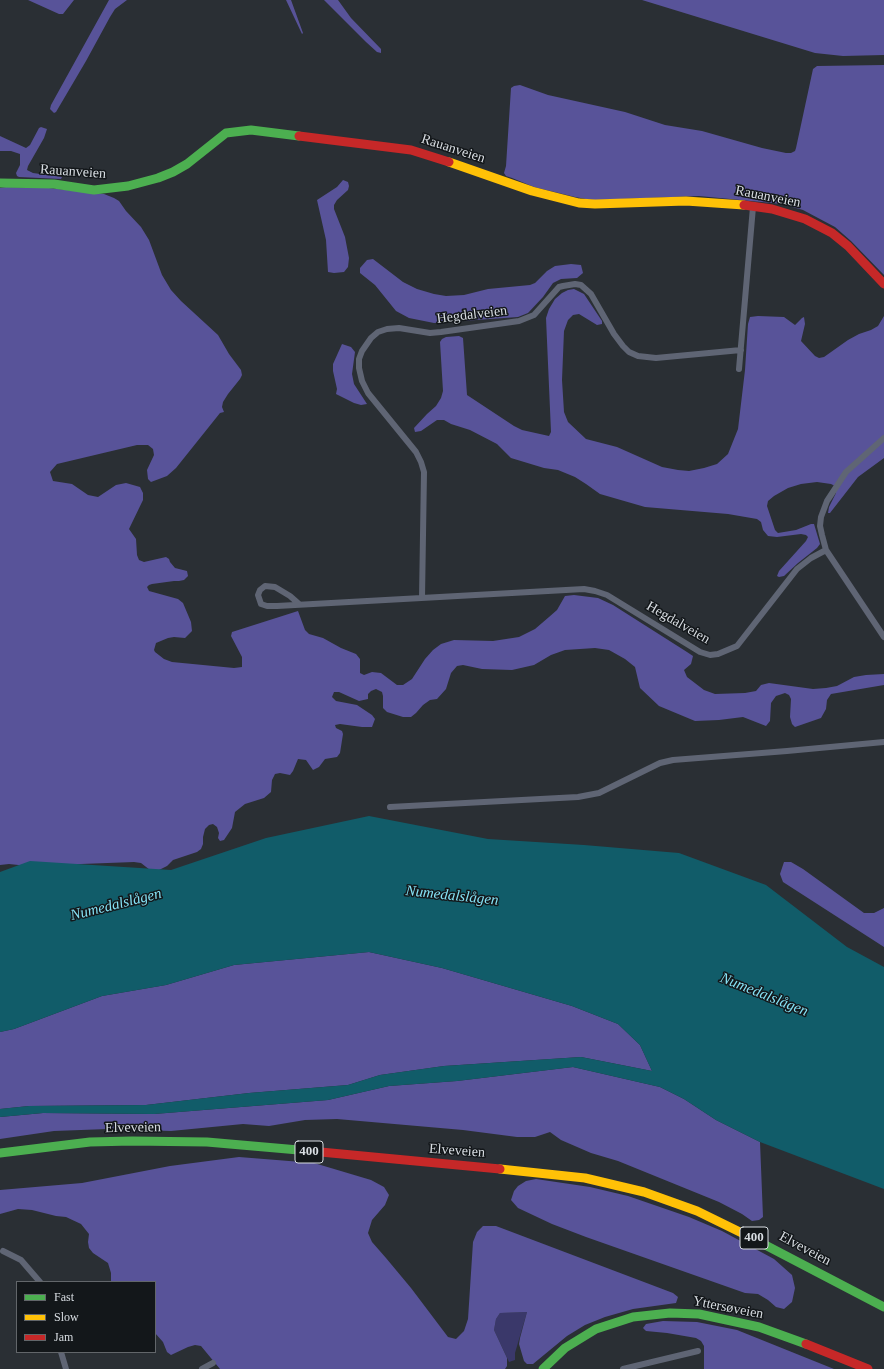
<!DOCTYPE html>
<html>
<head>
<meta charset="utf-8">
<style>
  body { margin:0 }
  #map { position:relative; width:884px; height:1369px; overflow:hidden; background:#2a2f34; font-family:Georgia,serif }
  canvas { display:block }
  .legend { position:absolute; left:16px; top:1281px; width:140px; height:72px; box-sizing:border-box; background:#13171a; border:1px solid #62666a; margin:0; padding:5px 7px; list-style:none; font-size:12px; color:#d8dde2 }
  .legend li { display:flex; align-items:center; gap:8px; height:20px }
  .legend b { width:20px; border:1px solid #62666a }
</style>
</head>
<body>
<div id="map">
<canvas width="884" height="1369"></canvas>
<ul class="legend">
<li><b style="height:5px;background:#4caf50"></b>Fast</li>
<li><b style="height:5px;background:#ffc107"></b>Slow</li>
<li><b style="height:5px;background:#c62828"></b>Jam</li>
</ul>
</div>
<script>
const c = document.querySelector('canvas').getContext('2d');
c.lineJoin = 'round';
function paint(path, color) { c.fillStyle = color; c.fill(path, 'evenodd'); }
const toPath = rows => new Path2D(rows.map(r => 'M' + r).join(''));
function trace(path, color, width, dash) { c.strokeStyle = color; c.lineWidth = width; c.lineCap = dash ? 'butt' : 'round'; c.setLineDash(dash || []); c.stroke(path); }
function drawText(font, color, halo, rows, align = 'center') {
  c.font = font + ' Georgia,serif'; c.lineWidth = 3; c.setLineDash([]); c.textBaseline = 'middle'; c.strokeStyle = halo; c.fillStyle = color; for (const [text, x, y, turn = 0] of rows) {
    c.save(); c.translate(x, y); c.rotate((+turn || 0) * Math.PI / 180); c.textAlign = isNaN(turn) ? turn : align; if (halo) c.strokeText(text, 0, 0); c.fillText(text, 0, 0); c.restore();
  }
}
paint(toPath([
  [527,1312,515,1353,515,1360,509,1362,494,1330,496,1319,500,1313]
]), '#3a386a');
paint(toPath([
  [28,0,74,0,63,14,59,14],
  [109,0,127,0,115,9,110,17,86,61,56,112,54,113,50,109,51,105],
  [286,0,291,0,303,33,302,34],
  [324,0,338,0,351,18,381,49,381,53,377,52,366,42],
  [642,0,884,0,884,55,843,56,815,53],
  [884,65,884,275,851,241,835,227,803,210,782,204,699,196,595,200,586,199,575,197,534,187,512,178,506,176,504,173,506,166,511,88,514,86,520,85,548,95,625,112,665,125,702,131,762,148,786,153,791,153,795,151,796,148,813,69,817,66],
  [41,127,47,129,44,138,28,166,27,170,33,173,62,177,61,179,19,177,17,176,16,173,20,165,20,154,11,151,0,151,0,136,26,148,30,145,39,128],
  [343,180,348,182,349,186,348,190,337,200,334,205,334,209,345,237,349,258,348,267,344,272,334,273,328,272,326,240,317,200,337,187],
  [6,187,49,188,104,194,114,198,119,201,126,211,141,227,149,240,162,275,171,290,181,301,218,335,229,354,241,370,242,375,240,379,228,394,223,402,222,407,224,412,220,413,176,468,167,476,151,482,148,479,147,470,154,455,153,449,148,445,137,445,57,464,50,472,53,481,72,484,88,495,98,497,116,485,126,483,140,487,143,493,143,500,129,529,136,539,137,555,139,560,144,562,166,557,169,559,170,562,175,568,187,571,188,576,184,580,179,581,174,581,152,584,149,585,147,587,149,591,178,599,183,603,191,622,192,631,185,638,174,637,168,638,156,643,154,650,155,652,164,659,172,662,234,668,242,667,242,657,231,636,232,632,298,611,305,630,309,634,323,638,341,648,356,654,360,659,360,673,364,675,372,672,381,673,397,685,403,685,412,679,425,659,433,650,441,644,454,640,493,641,519,637,535,629,549,617,557,610,565,596,574,595,598,598,613,605,687,652,693,656,691,664,684,670,687,677,704,690,715,694,745,693,756,691,761,685,769,683,813,689,826,688,837,686,854,677,866,675,884,674,884,685,831,694,827,700,826,709,821,718,795,727,792,724,790,717,791,699,789,695,785,693,776,696,771,703,770,721,766,726,743,717,719,720,695,721,659,706,640,688,635,667,625,659,609,650,595,648,565,650,551,655,534,665,512,670,482,669,463,665,457,666,451,673,446,689,437,699,430,700,423,705,416,713,411,717,403,717,387,712,383,708,383,696,382,692,376,689,371,691,368,694,368,699,359,701,339,692,334,692,332,697,336,701,357,705,372,715,375,719,372,727,362,727,340,724,335,725,336,728,342,731,343,734,340,753,337,757,325,759,319,767,313,770,306,760,298,759,293,771,290,775,280,773,275,774,272,780,271,792,264,798,245,804,235,812,232,828,224,840,220,841,218,838,219,833,217,827,213,824,209,825,205,829,203,837,203,844,201,849,197,852,173,860,167,866,157,871,150,870,141,863,134,862,28,866,9,864,0,865,0,188],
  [373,259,403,282,417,289,434,294,446,296,464,295,488,289,530,285,535,283,547,271,555,266,571,264,581,265,583,273,577,278,561,279,553,283,543,297,528,313,518,317,434,323,409,318,396,311,375,285,360,273,360,268,367,260],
  [574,289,584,294,602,321,602,324,597,325,579,314,573,315,568,320,564,331,562,380,564,412,568,422,586,439,617,447,662,467,678,470,689,471,704,468,717,464,728,454,738,429,745,370,748,324,750,317,758,316,784,317,795,325,802,318,804,317,805,324,801,341,815,356,819,358,824,357,848,340,859,334,871,330,878,326,884,316,884,458,858,477,830,513,828,513,829,507,836,493,835,486,831,484,817,482,801,484,788,488,774,496,768,501,767,506,775,530,778,533,796,530,811,524,814,524,820,544,817,548,798,563,784,576,779,577,777,576,779,571,806,541,808,537,806,535,801,534,777,537,768,536,763,530,761,522,757,519,728,514,645,507,600,494,586,484,575,477,558,470,544,468,511,458,497,444,470,430,451,424,444,420,437,420,421,431,415,432,414,428,427,414,436,406,441,398,443,391,440,342,442,339,446,337,459,336,463,338,467,395,514,426,522,430,549,436,551,432,546,318,549,309,555,299,562,293,568,290],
  [342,344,351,347,355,352,352,374,354,384,367,404,361,405,354,403,336,394,337,389,333,371,333,364],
  [784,862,791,862,803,869,864,913,874,913,884,908,884,947,783,882,780,874],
  [369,952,442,968,572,1006,618,1024,640,1045,652,1071,581,1057,444,1066,380,1075,348,1085,249,1093,146,1105,29,1106,0,1109,0,1032,14,1029,102,996,166,985,234,965],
  [573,1067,660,1087,684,1099,716,1120,760,1142,763,1217,759,1220,752,1221,742,1214,719,1202,618,1161,591,1153,561,1140,550,1132,535,1137,517,1137,463,1130,337,1119,305,1120,269,1126,243,1124,171,1131,108,1129,54,1131,0,1139,0,1117,43,1113,154,1114,328,1100,389,1086,457,1081],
  [239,1157,314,1163,371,1180,384,1187,389,1195,385,1205,372,1220,368,1233,372,1242,386,1258,411,1288,448,1337,456,1339,464,1331,468,1319,473,1242,477,1232,483,1226,496,1226,673,1293,678,1297,676,1303,633,1309,605,1317,585,1325,567,1336,533,1364,527,1364,524,1361,519,1344,520,1338,527,1312,500,1313,496,1319,494,1330,507,1358,507,1366,505,1369,220,1369,201,1346,195,1345,188,1347,171,1355,167,1352,163,1342,155,1333,155,1282,111,1282,111,1273,108,1263,93,1253,89,1248,88,1242,89,1234,81,1224,66,1217,56,1216,32,1210,18,1209,0,1214,0,1190,82,1183,170,1166],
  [536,1179,590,1187,628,1196,689,1217,722,1231,774,1259,792,1275,795,1288,792,1302,784,1309,776,1307,768,1300,758,1294,745,1293,586,1237,552,1224,518,1208,511,1200,514,1191,518,1186,526,1181],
  [663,1321,697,1322,737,1330,834,1369,704,1369,704,1346,701,1341,696,1338,667,1333,646,1331,643,1328,646,1324]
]), '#585399');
paint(toPath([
  [369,816,488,839,584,845,679,853,766,885,847,947,884,967,884,1189,760,1142,716,1120,684,1099,660,1087,573,1067,457,1081,389,1086,328,1100,154,1114,43,1113,0,1117,0,1109,29,1106,146,1105,249,1093,348,1085,380,1075,444,1066,581,1057,652,1071,640,1045,618,1024,572,1006,442,968,369,952,234,965,166,985,102,996,14,1029,0,1032,0,872,30,861,171,870,266,838]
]), '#115c69');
trace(toPath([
  [739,369,753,207],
  [826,550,822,535,820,526,821,517,827,501,846,472,884,438],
  [422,598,424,472,421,462,416,452,368,393,362,381,359,368,359,359,362,351,371,338,378,332,387,329,399,328,430,333,441,332,519,321,534,315,559,287,563,286,575,284,581,285,591,294,614,334,623,346,629,352,638,356,656,358,741,350],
  [299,604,290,596,275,587,265,586,260,590,258,595,261,604,267,606,277,606,584,589,595,591,607,595,700,652,710,655,718,654,737,646,797,569,811,558,826,550,884,637],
  [390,807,578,797,599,793,660,763,673,760,787,751,884,742],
  [3,1251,21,1260,40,1282],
  [61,1352,66,1369],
  [202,1369,213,1363],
  [623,1369,698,1351]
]), '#5f6574', 6);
trace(toPath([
  [0,183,54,184,94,190,128,186,158,178,173,172,187,164,226,133,251,130,299,136],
  [0,1153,90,1142,132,1141,207,1142,310,1151],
  [748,1236,884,1307],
  [543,1369,565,1348,596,1329,633,1317,670,1313,699,1314,759,1327,806,1344]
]), '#4caf50', 9);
trace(toPath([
  [449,162,532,191,579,203,595,204,686,201,744,205],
  [500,1169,585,1178,644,1192,697,1211,748,1236]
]), '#ffc107', 9);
trace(toPath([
  [299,136,411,150,449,162],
  [744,205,772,209,805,219,832,233,848,246,884,284],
  [310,1151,500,1169],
  [806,1344,868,1369]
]), '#c62828', 9);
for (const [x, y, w] of [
  [309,1152,28],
  [754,1238,28]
]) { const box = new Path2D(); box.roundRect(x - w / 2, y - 11, w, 22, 3); c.fillStyle = '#13171a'; c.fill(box); trace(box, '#d8dde2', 1); }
drawText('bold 13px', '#d8dde2', null, [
  ["400",309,1152],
  ["400",754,1238]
]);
drawText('14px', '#d8dde2', '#13171a', [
  ["Rauanveien",453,149,18],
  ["Rauanveien",73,172,4],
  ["Rauanveien",768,197,11],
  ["Hegdalveien",472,315,-7],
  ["Hegdalveien",678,623,30],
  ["Elveveien",133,1128,-1],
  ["Elveveien",457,1151,4],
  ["Elveveien",805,1249,28],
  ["Yttersøveien",728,1308,11]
]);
drawText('italic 15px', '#85e2f5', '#13171a', [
  ["Numedalslågen",452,896,6],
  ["Numedalslågen",116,905,-14],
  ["Numedalslågen",764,995,22]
]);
</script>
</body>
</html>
